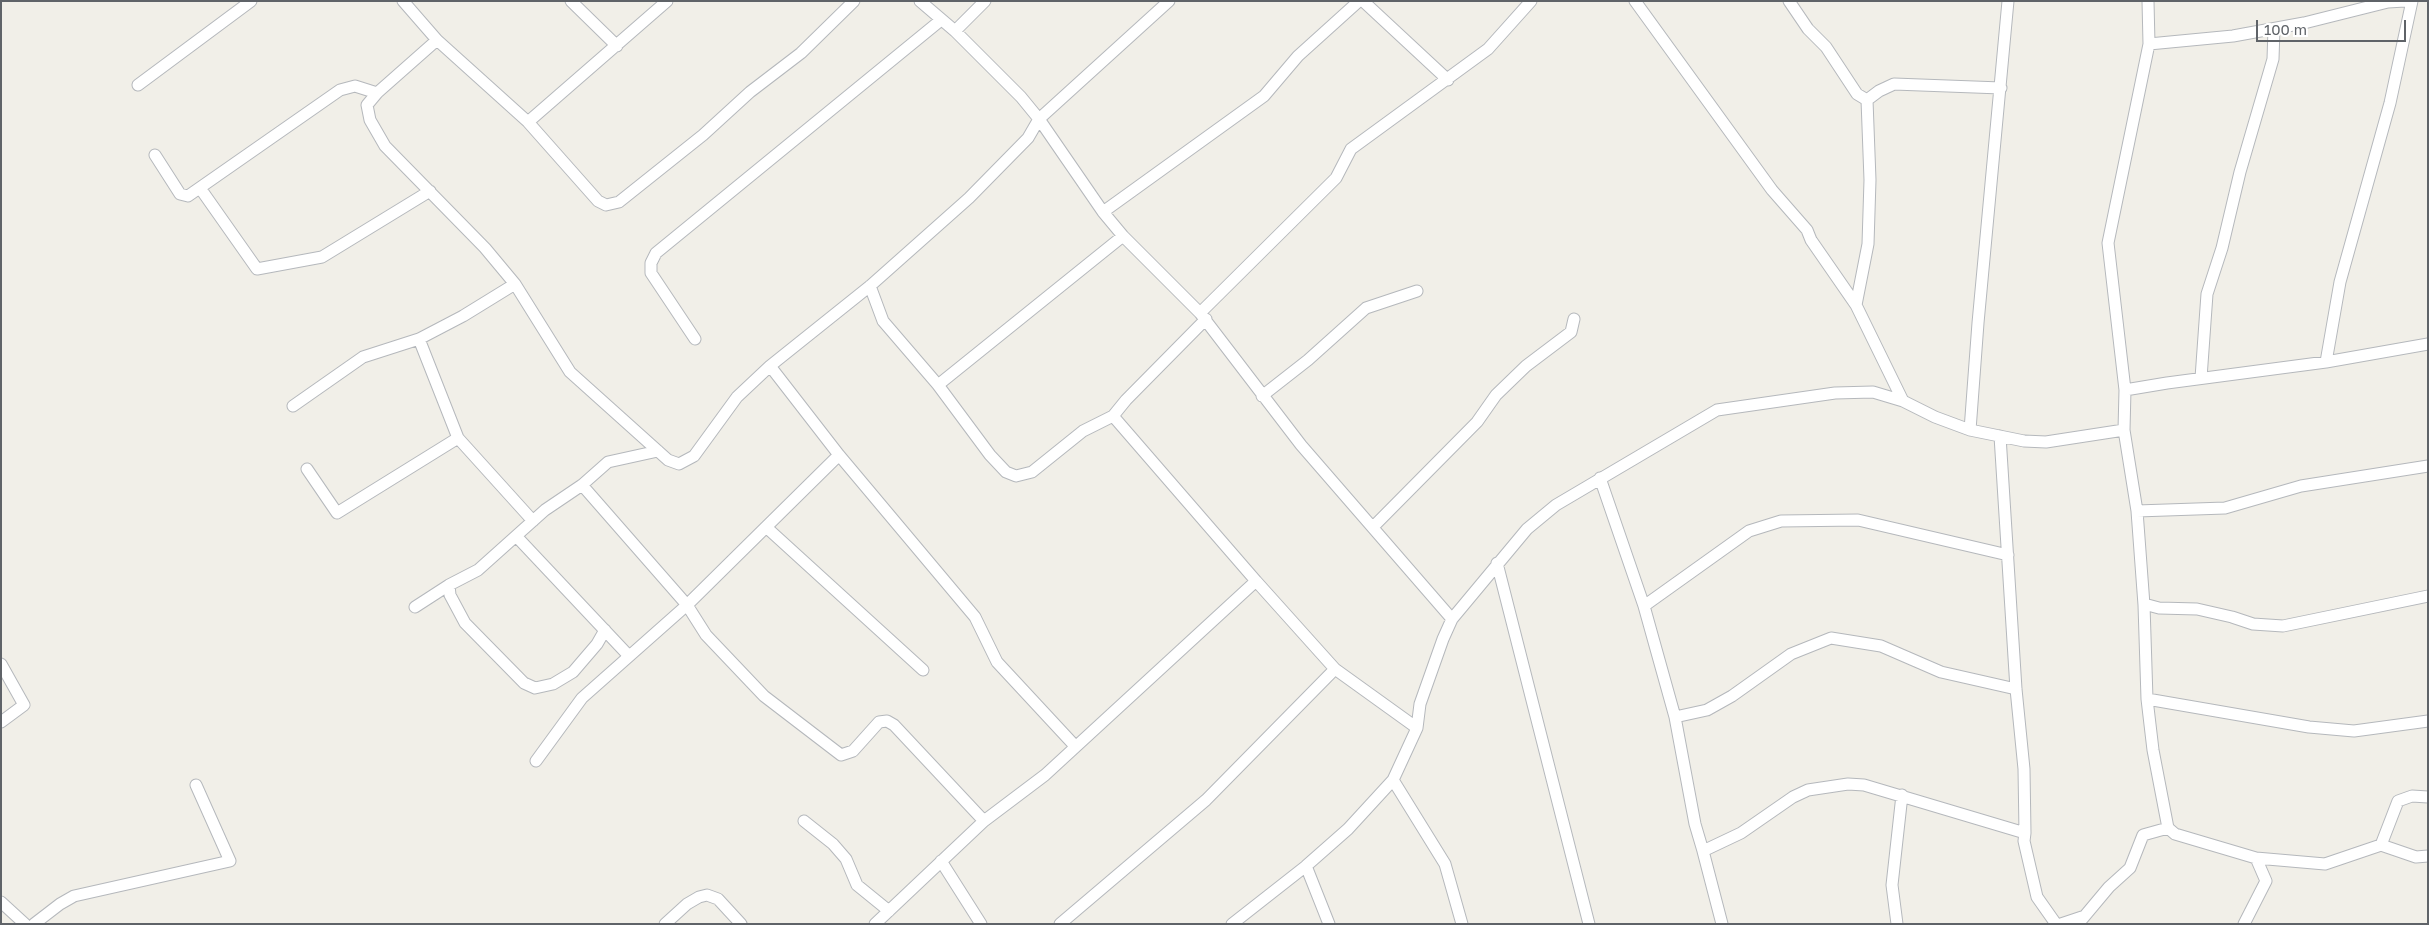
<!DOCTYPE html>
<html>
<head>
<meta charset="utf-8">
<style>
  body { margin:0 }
  #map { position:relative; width:2429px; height:925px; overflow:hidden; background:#f1efe8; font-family:"Golos Text",sans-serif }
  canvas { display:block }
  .frame { position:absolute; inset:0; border:2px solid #5f6368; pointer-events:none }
  .scale { position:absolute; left:2256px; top:20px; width:150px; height:22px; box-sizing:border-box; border:2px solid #5f6368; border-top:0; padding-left:6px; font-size:15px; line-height:18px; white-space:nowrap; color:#5f6368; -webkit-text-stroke:4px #fff; paint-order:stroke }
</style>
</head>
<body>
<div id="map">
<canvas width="2429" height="925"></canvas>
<div class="frame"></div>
<div class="scale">100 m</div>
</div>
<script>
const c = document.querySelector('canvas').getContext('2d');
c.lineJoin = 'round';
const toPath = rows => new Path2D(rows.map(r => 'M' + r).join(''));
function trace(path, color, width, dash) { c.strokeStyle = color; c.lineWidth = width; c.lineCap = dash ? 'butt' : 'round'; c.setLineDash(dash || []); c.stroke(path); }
const minor = toPath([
  [403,1,437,40,528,122,667,1],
  [571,1,617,46],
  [920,1,955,31,1021,97,1039,119,1103,212,1123,236,1200,313,1301,445,1452,619],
  [1363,1,1448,80],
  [1635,1,1772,190,1807,230,1811,240,1856,305,1903,401],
  [1789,1,1808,29,1826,47,1857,94,1867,100,1870,180,1868,244,1856,305],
  [955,31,985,1],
  [437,40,377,93,367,105,370,120,385,146,485,248,515,284,570,372,668,460,679,464,694,456,737,397,770,366,870,286,969,198,1028,138,1039,119,1169,1],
  [2149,44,2233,36,2304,23,2388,2,2405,1],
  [138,85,251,1],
  [1867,100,1879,91,1894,84,2001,88],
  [528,122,598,201,606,205,619,202,703,135,750,92,801,53,854,1],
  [155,155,180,194,188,196,340,90,355,86,377,93],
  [200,188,257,269,322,257,430,191],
  [1103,212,1264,96,1298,56,1359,1],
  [870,286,883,321,938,385,990,455,1006,472,1016,476,1032,472,1083,431,1113,416,1256,581],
  [1200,313,1336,178,1351,149,1488,49,1531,1],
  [419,339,458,438,533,521],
  [695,339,651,273,651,263,656,253,941,20],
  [2326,362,2340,282,2390,103,2412,1],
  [770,366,839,455,975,617,997,662,1075,746],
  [2201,378,2207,294,2222,248,2240,172,2273,59,2274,29],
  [938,385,1123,236],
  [2125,390,2167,383,2326,362,2428,344],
  [1262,396,1308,360,1366,308,1417,291],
  [293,406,363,357,419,339,463,316,515,284],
  [1113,416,1126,400,1206,319],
  [1970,430,1978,323,2008,1],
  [2000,436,2016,689,2024,769,2025,833],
  [307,469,337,513,458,438],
  [1600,478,1644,606,1675,717,1695,824,1703,851,1741,833,1793,797,1808,790,1848,784,1864,785,2025,833,2024,841,2037,897,2056,924],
  [582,485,687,605,706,635,764,696,841,755,853,751,879,722,887,721,894,725,984,821],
  [2137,511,2225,508,2301,486,2428,466],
  [1374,526,1477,422,1496,395,1526,366,1571,332,1574,319],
  [766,527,923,670],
  [516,536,629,656],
  [1497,563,1589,924],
  [449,585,450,595,465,623,524,683,535,688,553,684,573,672,597,644,605,630],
  [2144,604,2159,608,2197,609,2232,617,2253,624,2283,626,2428,596],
  [1644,606,1749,531,1781,521,1858,520,2008,555],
  [415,607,449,585,478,570,545,510,582,485,608,462,658,451],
  [1,664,24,705,1,722],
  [2147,699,2309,727,2354,731,2428,721],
  [1675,717,1707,710,1732,696,1791,654,1831,638,1881,646,1941,672,2016,689],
  [536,761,582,698,687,605,839,455],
  [1393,780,1445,864,1462,924],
  [804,821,833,844,846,859,857,885,889,911],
  [2168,828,2175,834,2256,858,2325,864,2381,845,2416,857,2428,856],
  [2381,845,2398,801,2412,796,2428,797],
  [1703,851,1722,924],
  [941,861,981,924],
  [1306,866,1329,924],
  [1,902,25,924],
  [34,924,60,904,74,896,230,861,196,785],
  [665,924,687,904,699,897,707,895,718,899,741,924],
  [875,924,984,821,1045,775,1256,581,1335,669,1417,728],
  [1060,924,1206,800,1335,669],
  [1232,924,1306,866,1348,829,1393,780,1417,728,1420,704,1443,639,1452,619,1527,529,1556,505,1717,410,1835,393,1873,392,1903,401,1935,417,1970,430,2024,441,2046,442,2124,430],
  [1897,924,1892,885,1902,795],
  [2061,924,2082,917],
  [2078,924,2109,887,2130,868,2143,835,2168,828,2153,750,2147,699,2144,605,2137,511,2124,430,2125,390,2108,243,2149,44,2148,1],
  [2244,924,2266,881,2256,858]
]);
trace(minor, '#b5b8bc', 13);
trace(minor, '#fff', 11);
</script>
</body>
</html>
